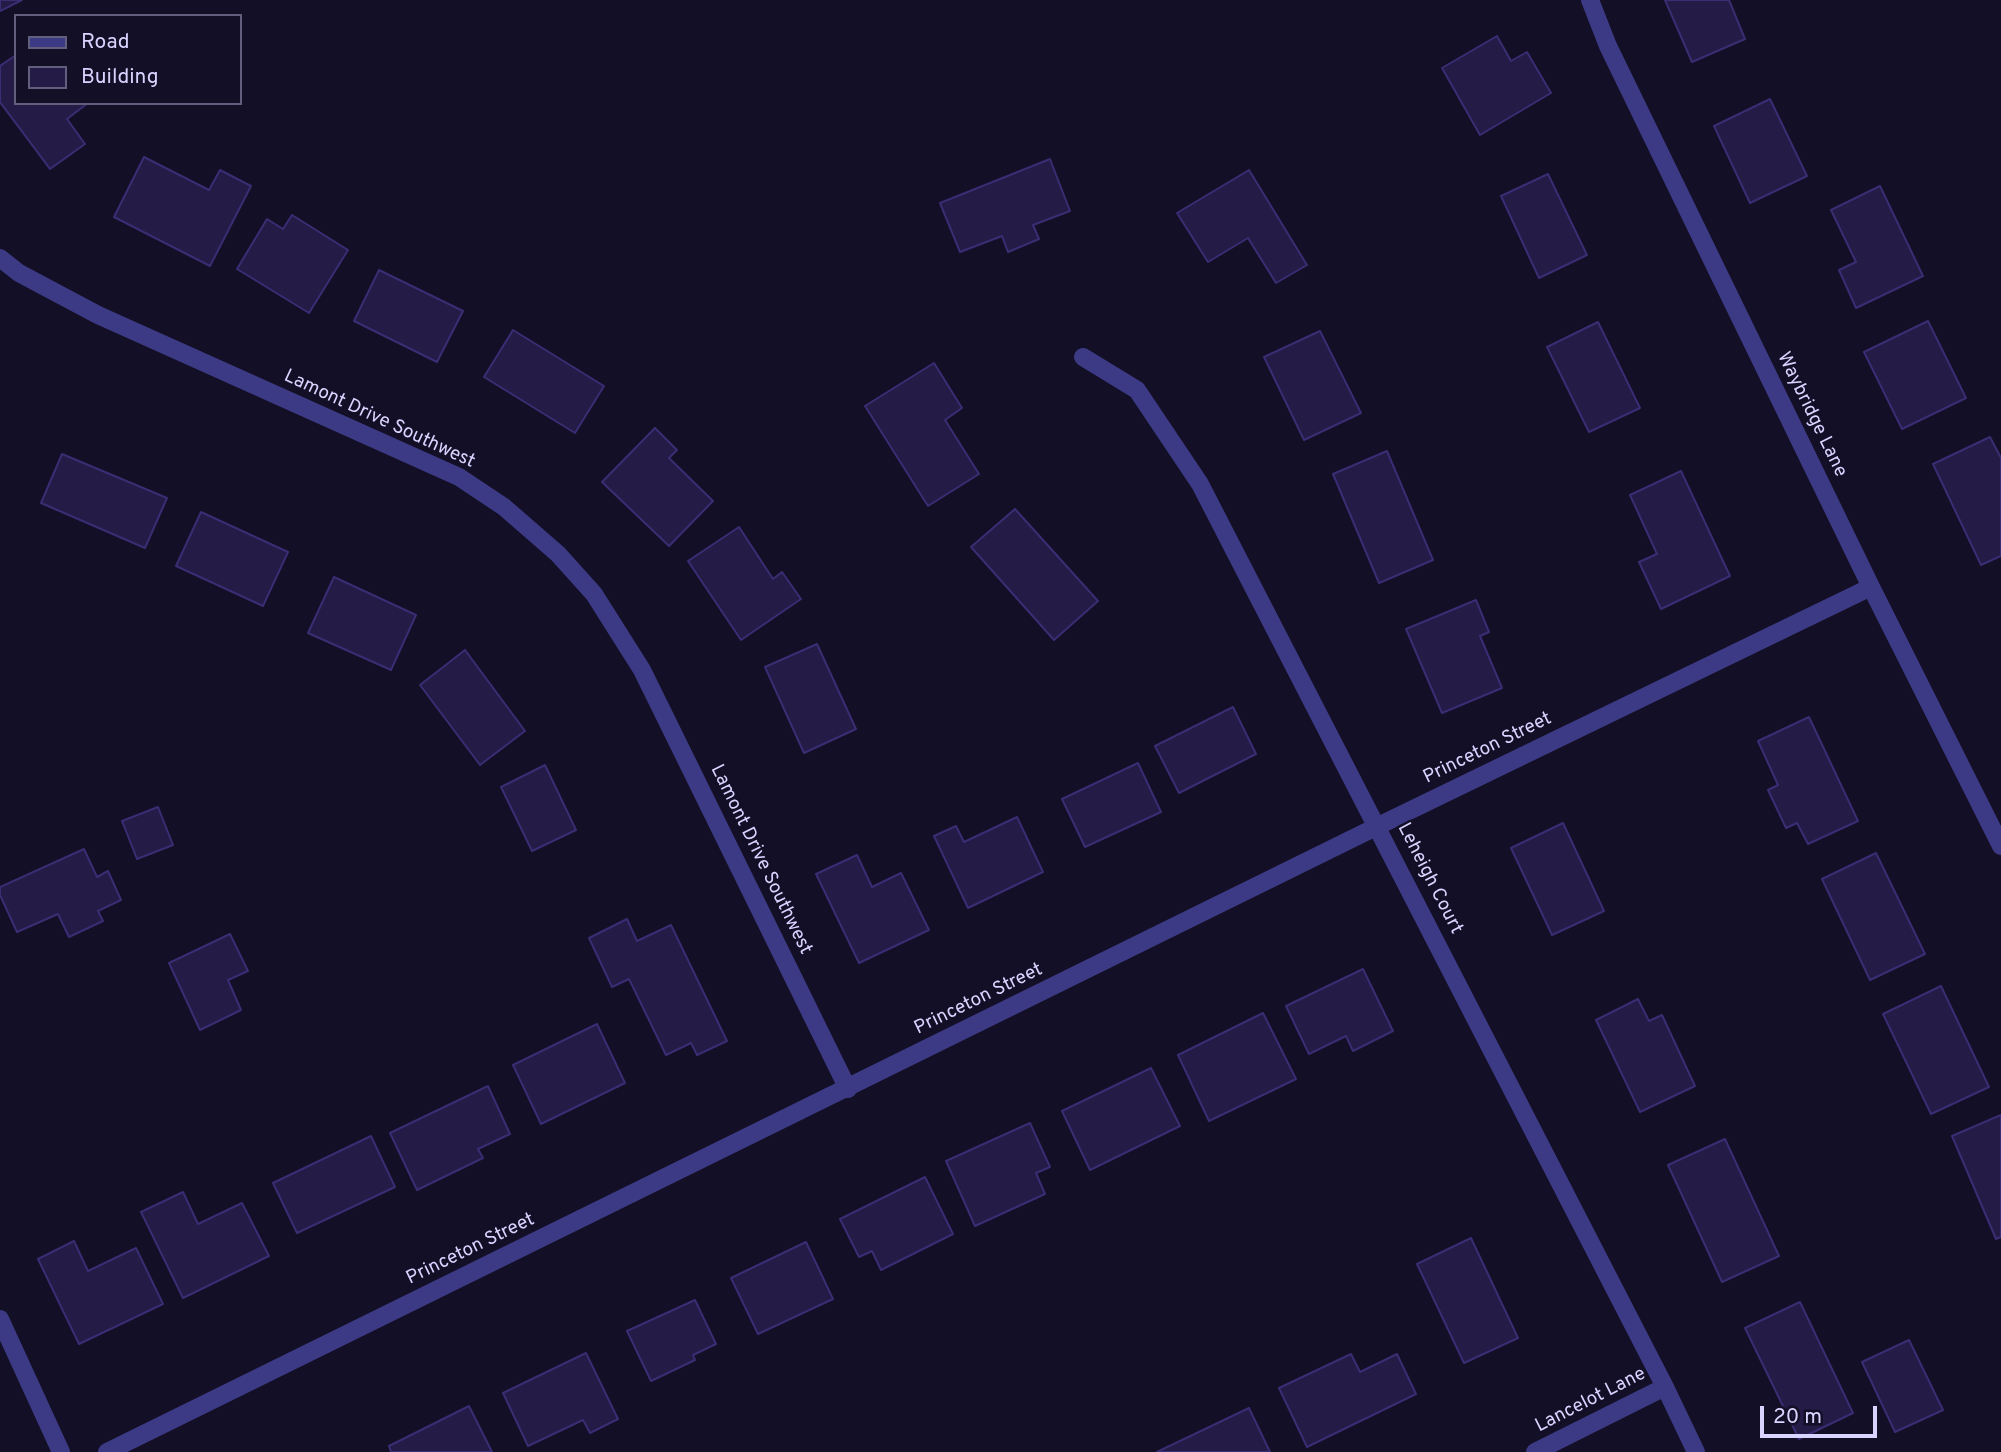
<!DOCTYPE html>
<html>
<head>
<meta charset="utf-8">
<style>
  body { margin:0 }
  #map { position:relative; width:2001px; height:1452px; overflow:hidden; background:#130f26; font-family:Overpass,sans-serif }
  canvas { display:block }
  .legend { position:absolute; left:14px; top:14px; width:228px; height:91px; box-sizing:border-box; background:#130f26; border:2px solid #625e7d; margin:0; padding:9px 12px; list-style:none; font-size:21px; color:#d9d4ff }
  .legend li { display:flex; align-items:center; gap:14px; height:35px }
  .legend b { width:35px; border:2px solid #625e7d }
  .scale { position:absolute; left:1760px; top:1406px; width:117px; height:32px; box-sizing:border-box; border:4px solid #d9d4ff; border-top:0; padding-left:9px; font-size:21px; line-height:24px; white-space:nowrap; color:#d9d4ff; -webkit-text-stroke:5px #130f26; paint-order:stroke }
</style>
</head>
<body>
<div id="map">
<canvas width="2001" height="1452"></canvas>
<ul class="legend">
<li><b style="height:9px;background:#3d3a85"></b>Road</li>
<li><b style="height:19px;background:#241b47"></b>Building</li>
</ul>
<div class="scale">20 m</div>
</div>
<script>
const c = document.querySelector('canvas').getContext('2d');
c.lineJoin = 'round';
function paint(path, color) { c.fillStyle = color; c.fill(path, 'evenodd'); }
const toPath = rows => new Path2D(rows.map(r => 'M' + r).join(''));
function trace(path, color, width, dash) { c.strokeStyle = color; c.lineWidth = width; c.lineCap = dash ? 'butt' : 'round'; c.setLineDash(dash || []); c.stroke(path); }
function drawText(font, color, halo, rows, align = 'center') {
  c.font = font + ' Overpass,sans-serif'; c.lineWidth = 5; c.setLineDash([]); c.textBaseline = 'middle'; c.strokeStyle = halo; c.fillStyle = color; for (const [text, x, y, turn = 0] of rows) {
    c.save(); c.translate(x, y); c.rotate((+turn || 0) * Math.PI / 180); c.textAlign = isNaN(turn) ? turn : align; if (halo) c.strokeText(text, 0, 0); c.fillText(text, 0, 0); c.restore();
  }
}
const building = toPath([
  [0,0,22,0,0,11,0,0],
  [1665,0,1729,0,1745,39,1692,62,1665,0],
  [1497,36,1511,61,1527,52,1551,93,1480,135,1442,68,1497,36],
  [16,55,16,103,88,103,67,119,85,144,50,169,0,102,0,66,16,55],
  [1770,99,1807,176,1750,203,1714,126,1770,99],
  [144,157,209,190,220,170,251,186,210,266,114,217,144,157],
  [1050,159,1070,211,1033,225,1039,239,1008,252,1002,236,960,252,940,203,1050,159],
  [1249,170,1307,265,1276,283,1248,238,1208,262,1177,213,1249,170],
  [1548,174,1587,255,1539,278,1501,196,1548,174],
  [1880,186,1923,276,1856,308,1839,270,1856,262,1831,210,1880,186],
  [292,215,348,250,309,313,237,269,267,219,283,229,292,215],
  [379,270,463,311,437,362,354,321,379,270],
  [1928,321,1966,398,1902,429,1864,352,1928,321],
  [1598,322,1640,408,1589,432,1547,347,1598,322],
  [513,330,604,386,575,433,484,377,513,330],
  [1320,331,1361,413,1304,440,1264,357,1320,331],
  [934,363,962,408,945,420,979,474,928,506,865,406,934,363],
  [655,428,677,450,669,458,713,501,669,546,602,482,655,428],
  [1990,437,2001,458,2001,556,1981,565,1933,464,1990,437],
  [1387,451,1433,560,1379,583,1333,474,1387,451],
  [62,454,167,498,145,548,41,503,62,454],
  [1681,471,1730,576,1661,609,1639,562,1657,554,1630,495,1681,471],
  [1015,509,1098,601,1054,640,971,547,1015,509],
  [201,512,288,552,263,606,176,566,201,512],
  [739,527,773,579,782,572,801,599,741,640,688,561,739,527],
  [334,577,416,615,391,670,308,633,334,577],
  [1476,600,1489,632,1480,636,1502,688,1442,713,1406,629,1476,600],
  [817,644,856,729,804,753,765,667,817,644],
  [465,650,525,731,480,765,420,685,465,650],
  [1233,707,1256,754,1179,793,1155,746,1233,707],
  [1809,717,1858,821,1808,844,1797,823,1786,828,1768,790,1778,785,1758,741,1809,717],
  [1138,763,1161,812,1085,847,1062,799,1138,763],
  [545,765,576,830,532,851,501,787,545,765],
  [158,807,173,845,137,859,122,821,158,807],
  [1017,817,1043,872,968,908,934,836,956,826,964,842,1017,817],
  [1563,823,1604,911,1552,935,1511,848,1563,823],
  [84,849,97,877,108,871,121,900,98,911,103,921,69,937,58,914,17,932,0,895,0,887,84,849],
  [1876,853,1925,954,1870,980,1822,879,1876,853],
  [857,855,872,887,901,873,929,930,859,963,816,874,857,855],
  [627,919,637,941,671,925,727,1041,697,1055,691,1043,666,1055,629,979,612,987,589,938,627,919],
  [230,934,248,971,228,980,241,1010,200,1030,169,963,230,934],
  [1363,969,1393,1031,1353,1051,1346,1036,1309,1054,1286,1006,1363,969],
  [1941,986,1989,1087,1931,1114,1883,1014,1941,986],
  [1638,999,1649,1021,1662,1015,1695,1086,1640,1112,1596,1020,1638,999],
  [1263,1013,1296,1079,1209,1121,1178,1055,1263,1013],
  [597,1024,625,1083,541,1124,513,1065,597,1024],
  [1151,1068,1180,1126,1090,1170,1062,1111,1151,1068],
  [488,1086,510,1134,478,1149,483,1158,417,1190,390,1133,488,1086],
  [2001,1115,2001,1237,1996,1239,1952,1136,2001,1115],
  [1030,1123,1050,1167,1036,1173,1045,1194,975,1226,946,1161,1030,1123],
  [371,1136,395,1187,297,1233,273,1183,371,1136],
  [1725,1139,1779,1256,1722,1282,1668,1165,1725,1139],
  [925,1177,953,1234,881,1270,872,1251,859,1257,840,1219,925,1177],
  [183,1192,198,1224,242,1203,269,1256,183,1298,141,1212,183,1192],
  [1471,1238,1518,1338,1464,1363,1417,1264,1471,1238],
  [74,1241,88,1271,136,1248,163,1304,79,1344,38,1259,74,1241],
  [806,1242,833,1299,758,1334,731,1278,806,1242],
  [695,1300,716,1344,693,1355,695,1360,651,1381,627,1331,695,1300],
  [1800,1302,1853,1413,1799,1439,1745,1328,1800,1302],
  [1909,1340,1943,1410,1895,1432,1862,1362,1909,1340],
  [586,1353,618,1419,590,1433,583,1420,528,1446,503,1393,586,1353],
  [1351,1354,1360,1372,1397,1354,1416,1394,1307,1447,1279,1388,1351,1354],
  [469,1406,492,1452,391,1452,389,1446,469,1406],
  [1249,1408,1270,1452,1157,1452,1249,1408]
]);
paint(building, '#241b47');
trace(building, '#3b2d73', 2);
trace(toPath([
  [1590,0,1608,46,1871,587,2001,846],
  [0,258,19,273,98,315,459,477,504,507,558,554,594,594,642,670,848,1089],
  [1083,357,1137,390,1200,484,1665,1387,1696,1452],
  [0,1319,61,1452],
  [107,1452,1378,826,1871,587],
  [1535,1452,1665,1387]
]), '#3d3a85', 18);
drawText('19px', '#d9d4ff', '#130f26', [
  ["Waybridge Lane",1811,415,64],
  ["Lamont Drive Southwest",379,420,25],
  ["Princeton Street",1488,749,-26],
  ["Lamont Drive Southwest",760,860,64],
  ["Leheigh Court",1429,879,63],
  ["Princeton Street",979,1000,-26],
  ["Princeton Street",471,1250,-26],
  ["Lancelot Lane",1591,1401,-27]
]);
</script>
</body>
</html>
